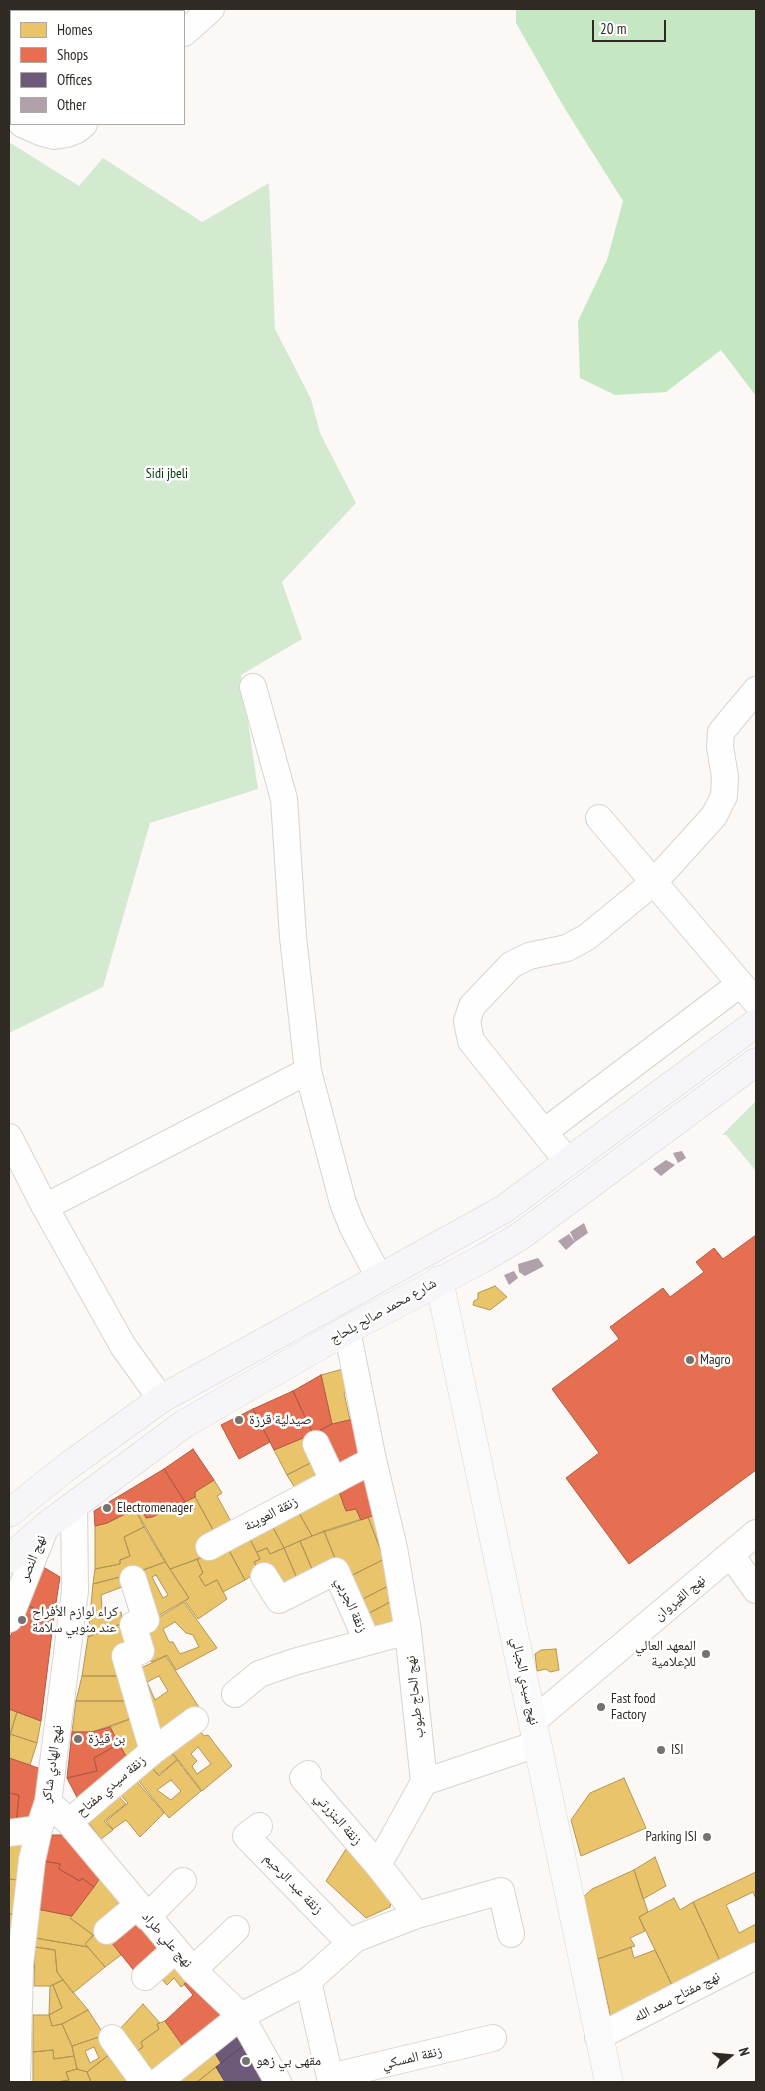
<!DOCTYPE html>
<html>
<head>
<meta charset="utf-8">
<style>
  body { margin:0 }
  #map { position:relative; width:765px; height:2091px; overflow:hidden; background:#fbf8f5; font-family:"PT Sans Narrow",sans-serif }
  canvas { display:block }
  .frame { position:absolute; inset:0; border:10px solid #302a24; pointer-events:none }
  .legend { position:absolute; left:10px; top:10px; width:175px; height:115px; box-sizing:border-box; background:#fff; border:1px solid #acaaa7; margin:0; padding:6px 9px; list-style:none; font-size:15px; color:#302a24 }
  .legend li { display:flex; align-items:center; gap:10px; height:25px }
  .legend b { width:25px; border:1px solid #acaaa7 }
  .north { position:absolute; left:705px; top:2031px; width:50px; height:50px; -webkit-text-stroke:4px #fff; paint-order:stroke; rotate:73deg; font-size:14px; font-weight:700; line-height:20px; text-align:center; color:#302a24 }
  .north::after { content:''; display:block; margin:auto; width:18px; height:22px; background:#302a24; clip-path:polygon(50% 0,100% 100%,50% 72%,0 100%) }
  .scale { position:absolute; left:592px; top:20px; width:74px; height:22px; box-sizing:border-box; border:2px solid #302a24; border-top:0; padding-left:6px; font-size:15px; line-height:18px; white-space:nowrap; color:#302a24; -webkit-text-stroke:4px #fff; paint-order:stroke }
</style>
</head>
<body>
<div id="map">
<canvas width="765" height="2091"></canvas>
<div class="frame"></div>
<ul class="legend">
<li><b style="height:14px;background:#e9c46a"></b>Homes</li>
<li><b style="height:14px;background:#e76f51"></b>Shops</li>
<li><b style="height:14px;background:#6d597a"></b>Offices</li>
<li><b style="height:14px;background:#b0a1aa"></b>Other</li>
</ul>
<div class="north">N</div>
<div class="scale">20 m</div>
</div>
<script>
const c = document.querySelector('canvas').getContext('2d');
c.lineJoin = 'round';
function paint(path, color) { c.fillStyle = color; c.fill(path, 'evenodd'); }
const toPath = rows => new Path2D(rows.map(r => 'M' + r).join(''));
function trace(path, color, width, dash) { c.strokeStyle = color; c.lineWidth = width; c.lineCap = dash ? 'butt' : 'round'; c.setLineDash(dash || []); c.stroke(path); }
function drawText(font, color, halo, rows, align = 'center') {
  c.font = font + ' "PT Sans Narrow","Noto Naskh Arabic",sans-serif'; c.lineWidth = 5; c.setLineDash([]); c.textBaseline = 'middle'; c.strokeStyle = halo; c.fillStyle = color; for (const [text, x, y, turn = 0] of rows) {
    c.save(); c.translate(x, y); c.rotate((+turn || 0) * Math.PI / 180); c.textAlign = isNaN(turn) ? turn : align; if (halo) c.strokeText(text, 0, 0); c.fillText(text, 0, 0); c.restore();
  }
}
paint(toPath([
  [9,142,79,186,103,158,202,222,269,183,275,329,311,399,320,433,356,503,282,582,302,639,241,675,258,789,150,823,103,987,9,1033],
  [756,1101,756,1171,726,1135,722,1135]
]), '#d3ead0');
paint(toPath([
  [516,9,756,9,756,396,721,350,666,392,615,395,580,378,578,321,607,260,623,201,565,109,516,23]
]), '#c5e8c3');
const homes = toPath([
  [495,1286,507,1297,490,1310,473,1305,474,1301,478,1299,478,1293,495,1286],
  [343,1369,349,1392,344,1393,350,1420,332,1424,321,1375,343,1369],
  [309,1435,320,1458,287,1475,274,1450,309,1435],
  [320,1458,329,1476,298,1493,287,1475,320,1458],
  [214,1480,222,1493,217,1496,234,1527,217,1537,195,1497,195,1492,214,1480],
  [336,1483,346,1511,356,1509,361,1520,312,1536,295,1506,336,1483],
  [195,1497,217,1537,207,1556,170,1569,135,1509,141,1508,146,1518,152,1517,195,1497],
  [295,1506,312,1536,284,1548,269,1520,295,1506],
  [135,1509,144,1527,124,1537,130,1556,120,1560,120,1564,95,1569,95,1526,107,1523,135,1509],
  [383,1512,384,1559,368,1517,383,1512],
  [368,1517,384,1559,353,1575,341,1572,324,1531,368,1517],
  [269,1520,284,1548,270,1554,267,1548,257,1552,246,1532,269,1520],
  [144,1527,165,1562,128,1575,93,1584,95,1569,120,1564,120,1560,130,1556,124,1537,144,1527],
  [324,1531,338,1567,315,1576,300,1541,324,1531],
  [246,1532,260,1559,254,1562,259,1571,245,1580,225,1543,246,1532],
  [300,1541,315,1576,300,1585,284,1548,300,1541],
  [225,1543,245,1580,223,1592,217,1580,205,1586,199,1576,203,1573,197,1559,207,1556,225,1543],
  [267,1548,270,1554,284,1548,300,1585,282,1593,259,1571,254,1562,260,1559,257,1552,267,1548],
  [391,1556,396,1582,357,1602,344,1579,391,1556],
  [197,1559,203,1573,199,1576,205,1586,217,1580,227,1599,198,1619,185,1601,189,1598,170,1569,197,1559],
  [165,1562,189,1598,156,1617,136,1573,165,1562],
  [156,1575,168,1595,163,1598,152,1577,156,1575],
  [128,1575,132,1620,122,1587,101,1595,103,1617,121,1612,123,1623,88,1637,93,1584,128,1575],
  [396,1582,399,1597,364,1616,357,1602,396,1582],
  [399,1597,404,1628,371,1637,364,1616,399,1597],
  [184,1602,217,1648,176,1670,167,1655,151,1662,141,1628,184,1602],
  [175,1622,186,1633,193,1635,199,1647,180,1654,173,1642,169,1642,163,1629,175,1622],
  [123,1623,135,1644,121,1676,82,1676,88,1637,123,1623],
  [556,1649,559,1670,550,1672,546,1669,537,1671,535,1654,541,1650,556,1649],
  [166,1656,200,1709,152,1738,135,1671,166,1656],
  [159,1676,168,1691,155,1700,147,1682,159,1676],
  [82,1676,121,1676,135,1701,76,1701,82,1676],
  [76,1701,135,1701,138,1716,92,1732,72,1732,76,1701],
  [9,1709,17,1712,9,1739,9,1709],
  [17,1712,41,1721,37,1743,10,1734,17,1712],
  [138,1716,150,1749,131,1765,110,1727,138,1716],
  [195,1725,204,1736,208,1735,232,1766,202,1791,166,1744,195,1725],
  [198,1747,211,1764,197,1774,192,1766,197,1761,191,1754,198,1747],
  [10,1734,37,1743,30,1765,9,1758,10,1734],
  [164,1744,177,1760,158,1775,145,1759,164,1744],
  [177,1760,201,1791,169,1818,133,1774,146,1761,159,1776,177,1760],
  [171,1780,181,1791,171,1800,157,1790,171,1780],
  [132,1776,164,1813,140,1837,126,1820,113,1829,106,1821,128,1803,115,1789,132,1776],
  [624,1778,646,1828,581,1856,571,1820,590,1793,624,1778],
  [112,1789,126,1804,104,1821,113,1830,101,1839,82,1814,112,1789],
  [15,1841,25,1847,18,1880,9,1879,9,1843,15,1841],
  [351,1841,393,1893,390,1907,366,1918,326,1881,351,1841],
  [655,1857,666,1886,643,1899,634,1870,655,1857],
  [634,1870,648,1912,639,1917,645,1931,630,1938,635,1946,598,1959,580,1900,592,1889,634,1870],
  [756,1872,756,1899,753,1892,726,1905,739,1933,756,1924,756,1944,721,1963,693,1902,756,1872],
  [103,1873,129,1904,93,1935,70,1918,103,1873],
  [9,1879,18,1880,13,1914,9,1914,9,1879],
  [674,1898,680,1910,693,1902,721,1963,673,1987,639,1917,674,1898],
  [37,1909,72,1916,70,1918,93,1935,85,1944,88,1947,35,1938,37,1909],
  [9,1914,13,1914,9,1952,9,1914],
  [101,1928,121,1955,105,1967,85,1944,101,1928],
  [35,1938,88,1947,105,1967,73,1993,57,1972,55,1950,35,1947,35,1938],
  [35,1947,55,1950,57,1972,63,1980,50,1986,34,1986,35,1947],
  [631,1947,634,1958,655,1950,673,1987,611,2019,598,1959,631,1947],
  [172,1960,197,1975,181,1987,174,1978,167,1985,156,1973,172,1960],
  [63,1980,88,2010,62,2024,52,2026,49,2015,62,2008,53,1985,63,1980],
  [53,1985,62,2008,49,2015,50,1986,53,1985],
  [143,2004,160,2023,157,2024,159,2029,141,2042,143,2047,134,2053,119,2030,143,2004],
  [88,2010,110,2044,106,2047,99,2037,72,2046,62,2024,88,2010],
  [33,2015,49,2015,52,2026,62,2024,72,2046,74,2056,54,2059,53,2050,33,2052,33,2015],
  [165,2021,185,2049,150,2078,134,2053,143,2047,141,2042,159,2029,157,2024,165,2021],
  [99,2037,106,2047,115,2050,87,2072,77,2069,72,2046,99,2037],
  [94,2047,99,2058,90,2063,85,2051,94,2047],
  [210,2045,221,2063,197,2082,170,2082,210,2045],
  [53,2050,54,2059,74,2056,77,2069,66,2072,69,2080,58,2082,33,2082,33,2052,53,2050],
  [115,2050,138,2082,91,2082,87,2072,115,2050],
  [216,2067,225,2082,197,2082,216,2067],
  [77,2069,87,2072,91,2082,58,2082,69,2080,66,2072,77,2069]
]);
paint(homes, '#e9c46a');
trace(homes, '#b29655', 1);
const shops = toPath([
  [756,1235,756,1470,629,1564,566,1478,599,1453,552,1389,619,1339,610,1327,663,1288,670,1297,704,1272,696,1262,714,1248,723,1259,756,1235],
  [321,1375,332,1424,313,1434,293,1391,321,1375],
  [293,1391,313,1434,274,1450,253,1409,293,1391],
  [253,1409,270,1442,239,1459,221,1425,253,1409],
  [358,1418,368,1458,333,1475,313,1434,332,1424,358,1418],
  [193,1449,214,1480,195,1492,195,1497,185,1502,164,1469,193,1449],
  [372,1465,383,1512,361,1520,356,1509,346,1511,336,1483,372,1465],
  [164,1469,185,1502,152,1517,146,1518,141,1508,135,1509,107,1523,95,1526,94,1511,164,1469],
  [40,1565,60,1577,54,1616,23,1604,40,1565],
  [23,1604,54,1616,41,1721,9,1709,9,1640,23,1604],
  [110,1727,119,1744,94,1758,97,1771,67,1778,72,1732,92,1732,110,1727],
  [119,1744,131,1765,81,1805,67,1778,97,1771,94,1758,119,1744],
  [9,1758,44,1770,35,1823,16,1826,19,1795,9,1793,9,1758],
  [9,1793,19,1795,16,1826,9,1827,9,1793],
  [51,1835,65,1835,103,1873,94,1887,82,1878,80,1881,59,1869,60,1864,44,1861,51,1835],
  [44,1861,60,1864,59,1869,80,1881,82,1878,94,1887,72,1916,37,1909,44,1861],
  [138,1914,168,1948,139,1977,108,1938,138,1914],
  [197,1975,233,2012,185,2049,165,2021,193,1995,184,1984,197,1975]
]);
paint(shops, '#e76f51');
trace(shops, '#b05a44', 1);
const offices = toPath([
  [232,2030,244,2045,221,2063,210,2045,232,2030],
  [251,2040,274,2082,225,2082,216,2067,251,2040]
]);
paint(offices, '#6d597a');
trace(offices, '#5b4b60', 1);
paint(toPath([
  [682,1151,686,1158,678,1163,673,1153],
  [666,1160,675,1165,661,1176,653,1169],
  [584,1223,588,1233,575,1242,570,1232],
  [569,1234,575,1242,566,1250,558,1241],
  [538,1258,544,1266,525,1276,519,1272,518,1264],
  [514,1271,518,1278,509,1285,504,1275]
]), '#b0a1aa');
const street = toPath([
  [184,33,211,9],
  [22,124,42,133,54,136,67,134,77,130,84,124],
  [599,818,756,1002],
  [308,1071,343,1203,353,1228,379,1277],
  [544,1132,740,984],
  [9,1137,45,1207,123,1346,161,1399],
  [568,1162,471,1041,467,1021,472,1006,511,965,529,956,567,948,587,937,654,882,714,816,724,796,725,777,720,747,721,732,756,690],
  [45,1207,308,1071,293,937,284,799,253,687],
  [316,1444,333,1480],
  [209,1547,373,1460],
  [731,1555,756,1590],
  [264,1576,279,1600,336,1571,367,1641],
  [9,1619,46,1526],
  [235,1694,259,1674,294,1662,408,1631],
  [533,1721,756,1533],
  [153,1751,195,1720],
  [308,1774,303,1778,378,1865],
  [424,1782,537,1744],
  [48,1802,69,1822,193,1970,241,2016,278,2082],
  [69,1822,153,1751,125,1656,141,1651,133,1625,146,1620,133,1579],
  [259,1826,246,1836,350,1943],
  [9,1833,39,1829],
  [417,1915,501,1891,511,1934],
  [147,1917,183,1881],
  [107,1931,137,1906],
  [193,1970,236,1929],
  [145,1977,175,1950],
  [308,1981,331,2082],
  [598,2037,756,1956],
  [112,2038,144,2082],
  [330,2077,493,2038],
  [17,2082,20,1965,32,1860,39,1829,48,1802,75,1591,74,1505],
  [158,2082,241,2016,308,1981,355,1939,417,1915,378,1865,424,1782,408,1631,394,1548,373,1460,347,1330]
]);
const secondary = toPath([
  [439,1280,609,2082]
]);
const primary = toPath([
  [9,1513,67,1467,161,1399,504,1209,756,1023],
  [9,1559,46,1526,184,1424,347,1330,482,1259,519,1237,756,1062]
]);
trace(street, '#d8d4d0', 28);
trace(secondary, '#d8d4d0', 29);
trace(primary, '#d8d6d3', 29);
trace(street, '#fefefe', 26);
trace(secondary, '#fafafa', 28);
trace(primary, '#f6f5f8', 28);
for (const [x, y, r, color] of [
  [690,1360,5,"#77726d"],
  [239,1420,5,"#77726d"],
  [107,1508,5,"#77726d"],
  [22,1620,5,"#77726d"],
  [706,1654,5,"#77726d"],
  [601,1707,5,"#77726d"],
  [78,1739,5,"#77726d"],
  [661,1750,5,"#77726d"],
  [707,1837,5,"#77726d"],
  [246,2061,5,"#77726d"]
]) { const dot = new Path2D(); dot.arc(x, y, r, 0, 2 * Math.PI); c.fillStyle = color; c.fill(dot); trace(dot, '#fff', 2); }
drawText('14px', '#07380e', '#fff', [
  ["Sidi jbeli",167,474]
]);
drawText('14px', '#302a24', '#fff', [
  ["شارع محمد صالح بلحاج",383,1311,-29],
  ["زنقة العوينة",271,1514,-28],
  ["نهج النصر",33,1558,-68],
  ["نهج القيروان",680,1598,-40],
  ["زنقة الجربي",351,1605,66],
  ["نهج سيدي الجبالي",525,1681,78],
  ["نهج الحاج طبوب",415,1697,-96],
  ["نهج الهادي شاكر",52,1764,-82],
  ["زنقة سيدي مفتاح",111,1786,-40],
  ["زنقة البنزرتي",338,1819,49],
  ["زنقة عبد الرحيم",293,1884,46],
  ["نهج علي طراد",167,1940,49],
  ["نهج مفتاح سعد الله",677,1997,-27],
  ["زنقة المسكي",412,2058,-13]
]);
drawText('14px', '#302a24', '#fff', [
  ["Magro",700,1360],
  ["صيدلية قرزة",249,1420],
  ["Electromenager",117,1508],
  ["كراء لوازم الأفراح",32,1612],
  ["عند منوبي سلامة",32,1628],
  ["المعهد العالي",696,1646,"right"],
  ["للإعلامية",696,1662,"right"],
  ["Fast food",611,1699],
  ["Factory",611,1715],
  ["بن قيزة",88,1739],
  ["ISI",671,1750],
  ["Parking ISI",697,1837,"right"],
  ["مقهى بي زهو",256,2061]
], 'left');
</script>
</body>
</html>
